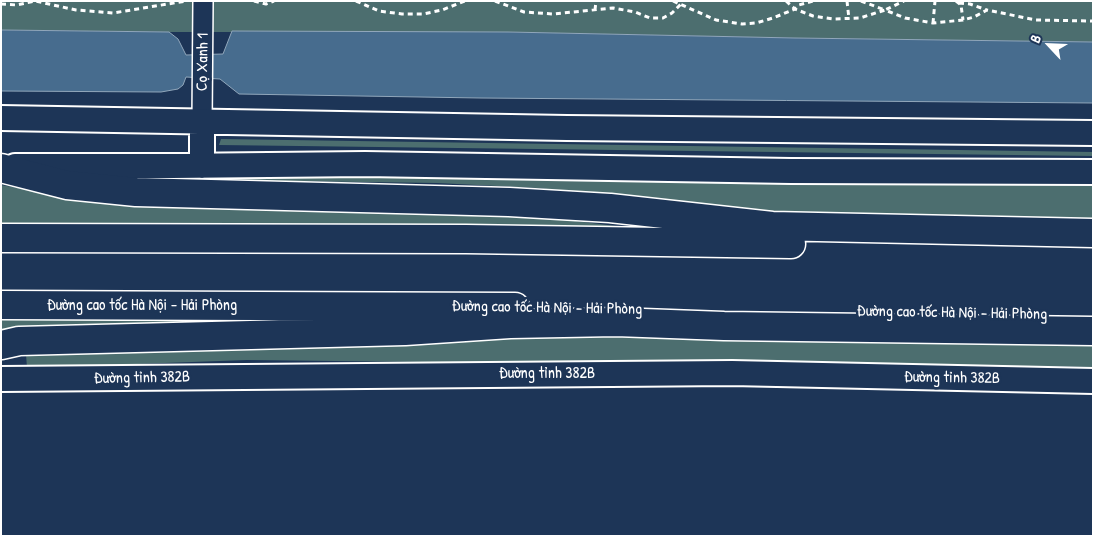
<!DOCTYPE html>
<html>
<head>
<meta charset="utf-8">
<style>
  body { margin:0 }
  #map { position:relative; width:1094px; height:537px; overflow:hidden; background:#1d3557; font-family:"Patrick Hand",sans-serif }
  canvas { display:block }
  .frame { position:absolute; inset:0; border:2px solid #fff; pointer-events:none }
  .north { position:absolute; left:1024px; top:20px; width:50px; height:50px; -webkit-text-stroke:4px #1d3557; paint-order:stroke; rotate:295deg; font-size:14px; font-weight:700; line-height:20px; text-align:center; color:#fff }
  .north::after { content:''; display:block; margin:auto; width:18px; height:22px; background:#fff; clip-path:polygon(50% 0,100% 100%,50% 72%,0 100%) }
</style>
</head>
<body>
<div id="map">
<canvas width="1094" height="537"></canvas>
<div class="frame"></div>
<div class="north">B</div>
</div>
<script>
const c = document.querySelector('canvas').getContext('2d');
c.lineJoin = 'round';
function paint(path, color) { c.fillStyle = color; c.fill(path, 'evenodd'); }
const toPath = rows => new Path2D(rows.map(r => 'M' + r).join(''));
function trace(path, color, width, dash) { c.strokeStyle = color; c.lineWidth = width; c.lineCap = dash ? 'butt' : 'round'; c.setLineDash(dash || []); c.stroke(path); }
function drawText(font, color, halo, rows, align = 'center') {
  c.font = font + ' "Patrick Hand",sans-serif'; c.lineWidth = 5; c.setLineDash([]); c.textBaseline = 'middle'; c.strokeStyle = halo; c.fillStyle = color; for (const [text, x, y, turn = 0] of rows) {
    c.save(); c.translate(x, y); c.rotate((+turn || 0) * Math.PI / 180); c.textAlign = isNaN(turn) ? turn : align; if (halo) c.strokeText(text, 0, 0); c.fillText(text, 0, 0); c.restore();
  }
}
paint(toPath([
  [1,1,1093,1,1093,42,795,38,508,32,169,32,1,30],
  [221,139,1093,152,1093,156,219,145],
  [130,174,702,176,1093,184,1093,224,816,219,537,188,437,183,129,179],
  [1,185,122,206,332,208,543,217,632,228,1,228],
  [1,304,419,316,1,335],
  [559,335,1093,337,1093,367,916,365,856,367,247,360,27,368,26,354]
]), '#4c6e6f');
const water = toPath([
  [1,30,169,32,178,39,186,55,223,54,232,31,508,32,795,38,1093,42,1093,103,480,98,239,94,220,79,186,77,183,85,178,89,161,92,1,91,1,30]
]);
paint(water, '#476c8e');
trace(water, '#91a7bb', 1);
const minor = toPath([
  [202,122,203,1]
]);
const major = toPath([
  [1,118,567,128,1093,133],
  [202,122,202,166],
  [15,166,172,166,365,164,791,171,1093,172],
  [1,379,732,373,1093,381]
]);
const highway = toPath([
  [1,168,67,185,136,192,509,202,610,208,772,226,1093,233],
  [1,238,466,239,791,244],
  [1,305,515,307],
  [1,345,19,341,405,331,510,324,616,322,724,326,1093,331]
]);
trace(minor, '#fff', 22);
trace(major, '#fff', 28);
trace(highway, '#fff', 31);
trace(toPath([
  [254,1,266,4,274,1],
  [356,1,379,11,402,14,423,14,442,10,465,1],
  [495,1,524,12,553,14,613,8,635,12,650,18,663,18,672,13,681,4],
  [673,1,716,20,742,24,756,23,773,18,795,9,813,16,833,19,860,18,885,10,905,18,933,23,963,20,974,17,987,10,1036,20,1093,21],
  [786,1,795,9,799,5,813,1],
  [847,1,849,19],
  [861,1,885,10,904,1],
  [956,1,961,5,963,20],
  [959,3,970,4,987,10],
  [1,4,17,5,35,1,76,10,113,13,186,1],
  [595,10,596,1],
  [933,23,935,1]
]), '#fff', 3, [5, 4]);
trace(minor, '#1d3557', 19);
trace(major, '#1d3557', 24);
trace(highway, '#1d3557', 28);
drawText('16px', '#fff', '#1d3557', [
  ["Cọ Xanh 1",203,62,-89],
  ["Đường cao tốc Hà Nội - Hải Phòng",142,306],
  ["Đường cao tốc Hà Nội - Hải Phòng",547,308,1],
  ["Đường cao tốc Hà Nội - Hải Phòng",952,313,1],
  ["Đường tỉnh 382B",547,374],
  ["Đường tỉnh 382B",142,378,-1],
  ["Đường tỉnh 382B",952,378,1]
]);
</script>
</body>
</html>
